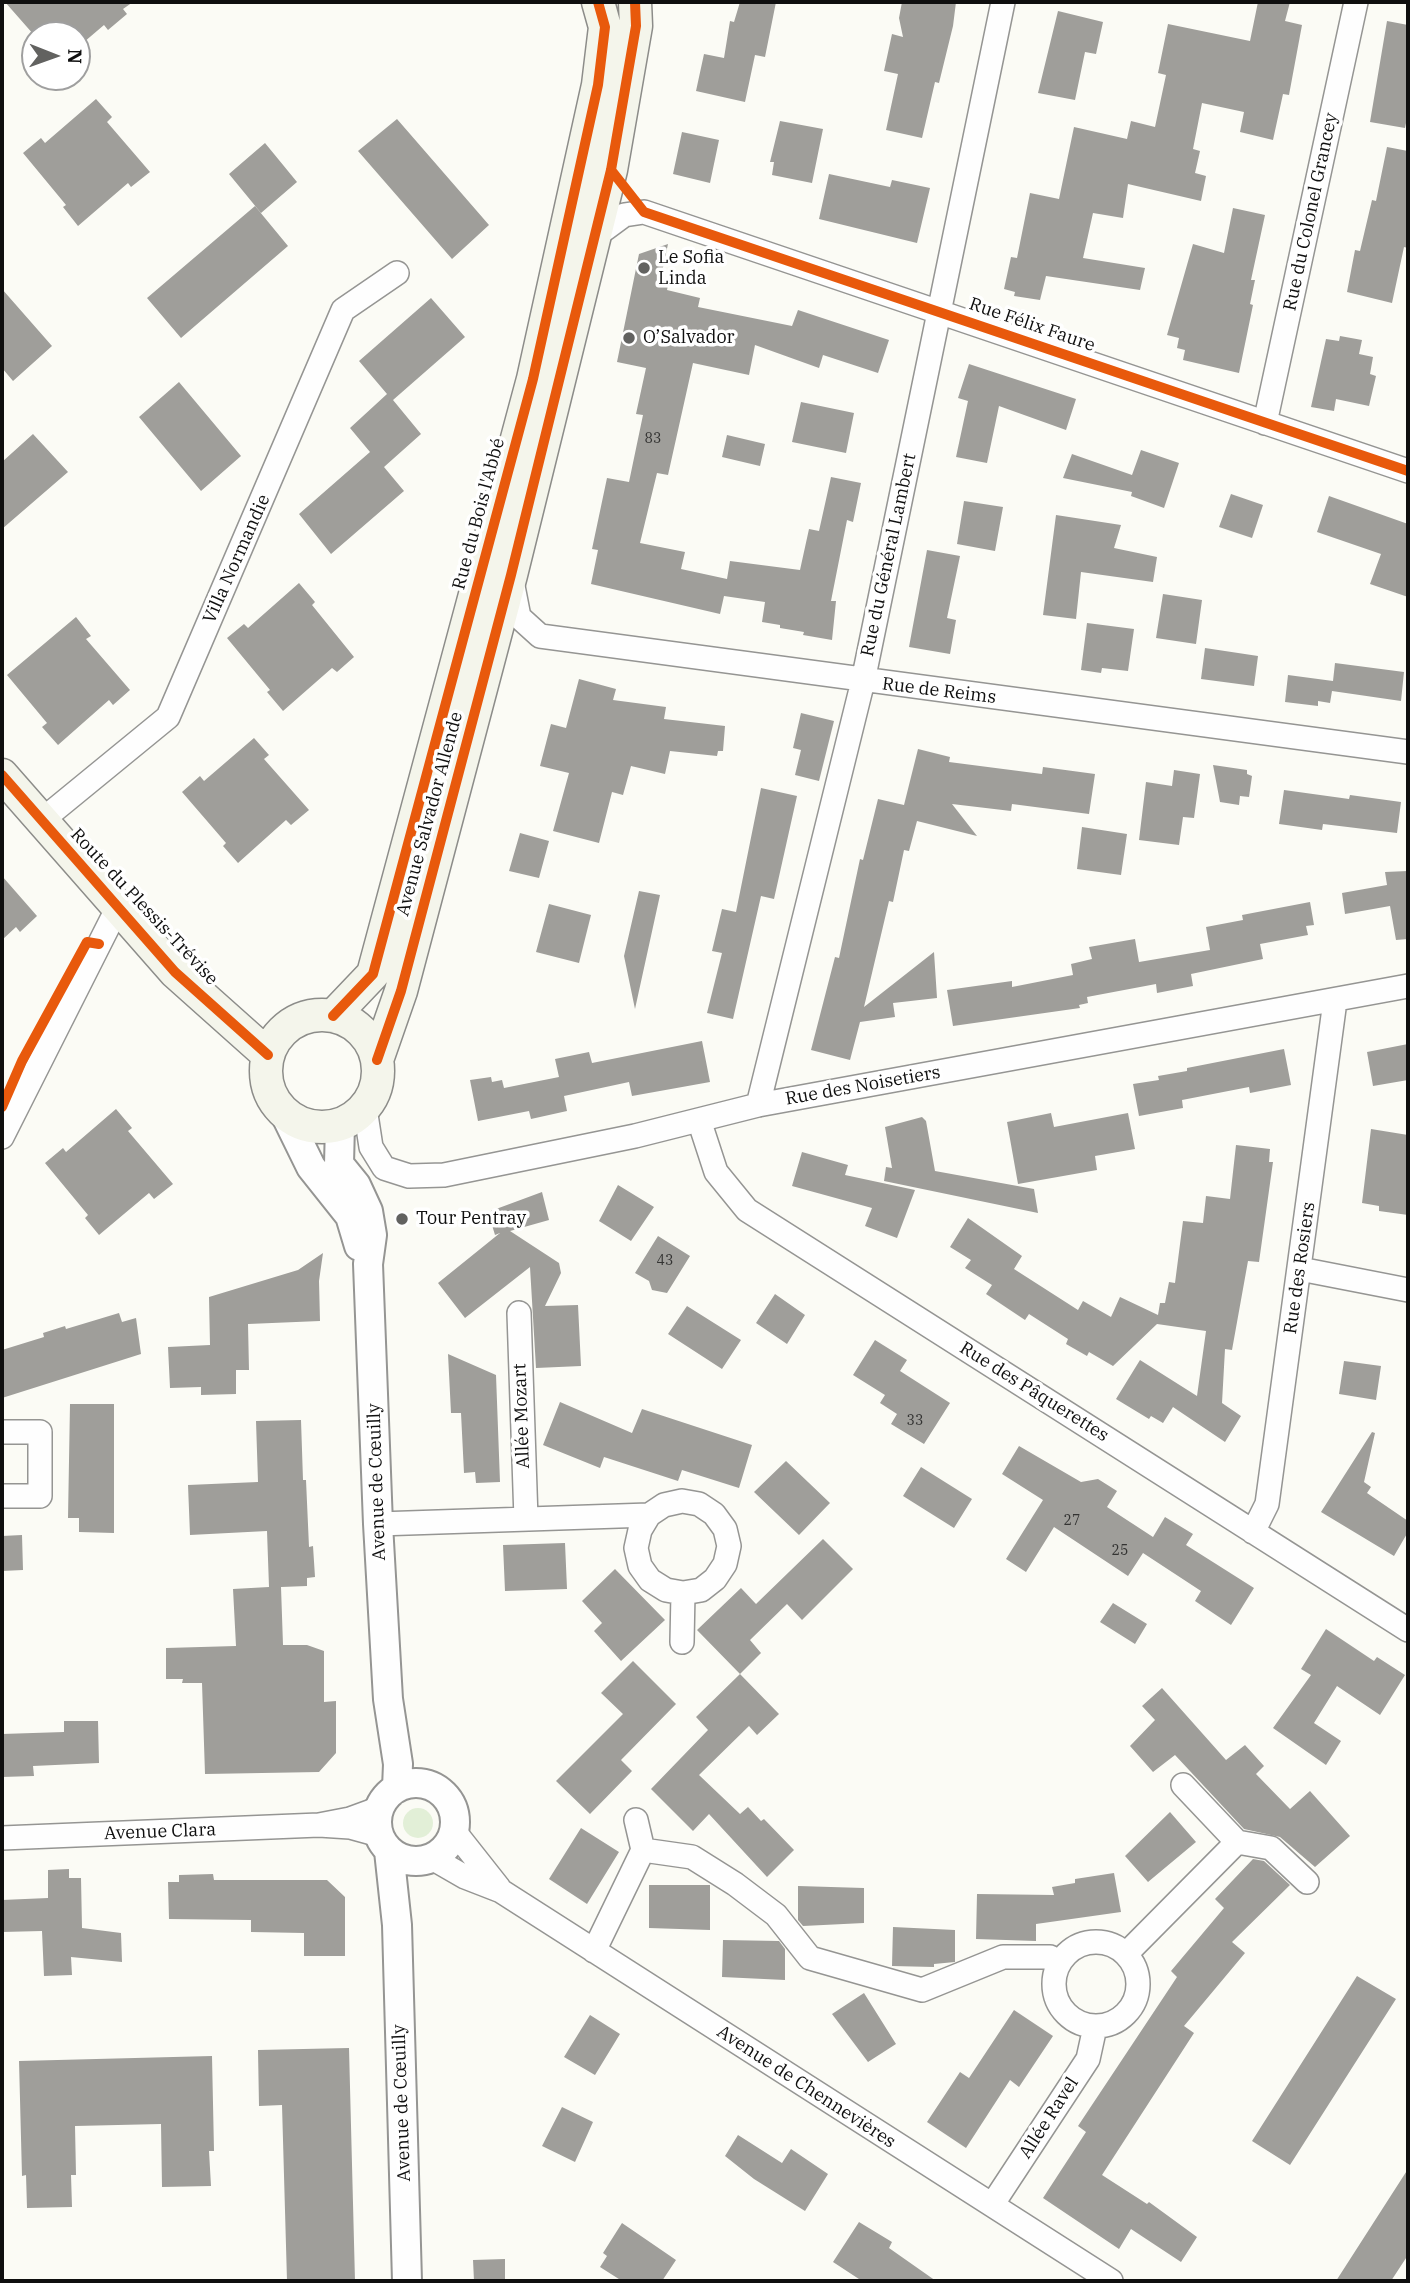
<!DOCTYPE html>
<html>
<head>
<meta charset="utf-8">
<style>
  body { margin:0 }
  #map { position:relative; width:1410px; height:2283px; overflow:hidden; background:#fbfbf5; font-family:"IBM Plex Serif",serif }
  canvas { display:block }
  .frame { position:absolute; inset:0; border:4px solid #0f0f0f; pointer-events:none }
  .north { position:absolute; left:21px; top:21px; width:70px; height:70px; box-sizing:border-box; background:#fff; border:2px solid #9f9f9f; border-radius:50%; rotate:91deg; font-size:19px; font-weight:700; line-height:28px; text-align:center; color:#0f0f0f }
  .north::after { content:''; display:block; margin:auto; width:24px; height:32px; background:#626260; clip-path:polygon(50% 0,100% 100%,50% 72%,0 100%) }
</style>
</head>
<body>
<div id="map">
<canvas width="1410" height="2283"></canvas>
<div class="frame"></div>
<div class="north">N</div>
</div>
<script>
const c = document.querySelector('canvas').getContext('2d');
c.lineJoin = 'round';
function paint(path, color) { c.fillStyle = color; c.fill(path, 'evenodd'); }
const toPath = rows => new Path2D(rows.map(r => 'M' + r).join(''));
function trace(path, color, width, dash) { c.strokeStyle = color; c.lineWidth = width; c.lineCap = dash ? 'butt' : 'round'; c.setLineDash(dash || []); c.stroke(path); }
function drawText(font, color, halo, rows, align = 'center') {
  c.font = font + ' "IBM Plex Serif",serif'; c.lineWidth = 7; c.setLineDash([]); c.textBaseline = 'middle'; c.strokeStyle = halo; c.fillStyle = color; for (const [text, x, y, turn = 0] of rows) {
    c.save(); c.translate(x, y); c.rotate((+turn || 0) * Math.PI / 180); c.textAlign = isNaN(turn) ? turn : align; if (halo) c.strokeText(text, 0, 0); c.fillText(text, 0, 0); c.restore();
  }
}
paint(toPath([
  '403 1823a15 15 0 1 1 30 0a15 15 0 1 1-30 0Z'
]), '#e2efd7');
paint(toPath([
  [5,2,133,2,123,9,127,14,108,30,104,25,77,48,77,35,34,35],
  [740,2,776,2,765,57,755,55,745,102,696,91,704,54,724,58,730,21,734,22],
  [902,2,956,2,953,26,939,83,935,82,922,138,886,130,898,74,884,71,892,34,903,37,899,18],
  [1258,2,1290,2,1285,21,1302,25,1289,95,1283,94,1273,140,1240,132,1244,112,1202,103,1193,149,1200,151,1195,173,1206,176,1201,201,1128,184,1123,218,1093,213,1083,258,1145,268,1140,290,1046,276,1040,300,1014,296,1015,292,1004,289,1011,257,1017,258,1030,193,1059,199,1074,127,1127,139,1131,121,1155,127,1166,75,1158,73,1168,24,1250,41],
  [1058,11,1103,22,1096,54,1085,52,1075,100,1038,93],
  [1387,21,1408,25,1408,113,1405,128,1370,122],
  [96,99,112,117,107,122,150,172,131,187,128,183,78,226,63,207,66,205,23,153,41,138,45,143],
  [397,119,489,225,452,259,358,151],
  [780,121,823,129,812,183,772,175,774,162,770,162],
  [682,132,719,140,710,183,673,174],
  [265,143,297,182,261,213,229,174],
  [1387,147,1408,151,1408,248,1404,247,1392,303,1347,292,1355,250,1360,251,1372,200,1376,201],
  [829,174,890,187,892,180,930,188,917,243,819,219],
  [255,206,288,246,181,338,147,298],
  [1233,208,1265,215,1251,280,1255,280,1250,304,1253,305,1239,373,1183,360,1185,350,1177,348,1179,338,1167,335,1193,244,1224,253],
  [668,244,661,277,669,280,667,290,700,298,698,307,792,326,798,310,889,340,878,373,823,355,819,368,755,345,749,375,693,363,668,475,657,473,640,543,685,552,681,569,727,579,730,561,800,570,809,529,819,531,831,477,861,483,853,522,847,520,831,601,836,601,832,640,803,635,804,632,780,628,780,625,762,622,765,602,724,596,720,614,591,584,598,550,592,549,607,478,629,482,643,415,636,414,646,368,617,362,639,254],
  [2,289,52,346,13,381,2,368],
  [431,298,465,337,393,400,421,434,384,467,404,491,331,554,299,514,370,452,350,428,387,394,359,361],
  [1340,336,1362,340,1359,354,1373,357,1370,374,1376,376,1369,406,1336,399,1334,411,1311,407,1326,339,1339,341],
  [969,364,1076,399,1066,430,999,406,987,463,956,457,968,401,958,398],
  [179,382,241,456,201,491,139,417],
  [801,402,854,413,846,453,792,442],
  [33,434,68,472,2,529,2,462],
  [727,435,765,444,760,466,722,457],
  [1141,450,1179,463,1164,508,1131,496,1132,492,1063,478,1072,454,1132,475],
  [1231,494,1263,505,1252,538,1219,527],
  [1329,496,1408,524,1408,597,1370,584,1381,554,1317,532],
  [964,501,1003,507,995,551,957,544],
  [1056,515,1121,525,1114,548,1157,557,1153,582,1081,572,1076,619,1043,615],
  [927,550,960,556,947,618,956,620,950,654,909,647],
  [299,583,315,602,312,605,354,657,337,672,332,668,283,711,267,692,270,690,227,638,244,624,248,628],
  [1163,594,1202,600,1196,644,1156,638],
  [76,617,91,636,86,639,130,690,113,705,109,700,58,745,42,727,47,723,7,675],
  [1087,623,1134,629,1128,671,1102,668,1101,673,1081,670],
  [1205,648,1258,656,1254,686,1201,679],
  [1335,663,1404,672,1401,701,1332,691,1330,703,1318,701,1318,706,1285,702,1288,675,1333,681],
  [579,679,616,689,613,700,666,707,664,719,725,726,723,751,718,751,717,756,670,751,665,774,631,766,623,795,612,792,599,843,553,831,569,773,540,766,551,724,566,728],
  [801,713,834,721,819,781,795,775,801,750,793,748],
  [254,738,269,755,264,759,309,810,291,825,286,820,238,863,223,846,226,843,182,792,200,776,204,781],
  [918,749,950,757,949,762,1042,774,1043,767,1095,774,1089,814,1012,804,1011,811,952,804,977,836,917,821,909,851,904,850,893,902,889,901,864,1007,934,952,937,998,893,1003,895,1017,860,1022,850,1060,811,1050,835,957,839,958,860,859,863,860,878,799,904,805],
  [1213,765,1247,770,1247,774,1252,776,1249,797,1240,796,1239,805,1220,802],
  [1174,770,1200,774,1194,818,1183,817,1179,845,1139,840,1146,782,1172,786],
  [761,788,797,796,774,899,761,896,733,1019,707,1013,722,953,712,951,722,909,736,912],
  [1284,790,1349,799,1350,795,1401,802,1397,833,1323,824,1322,830,1279,824],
  [1082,827,1127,834,1121,875,1077,869],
  [520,833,549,841,539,878,509,871],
  [1408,871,1408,939,1396,940,1390,906,1345,914,1342,893,1387,885,1385,872],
  [2,876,37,916,20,932,16,927,2,940],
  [639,891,660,895,635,1009,624,956],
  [1310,902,1314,925,1306,926,1308,935,1260,944,1263,959,1191,974,1193,986,1157,993,1156,984,1087,997,1088,1003,1079,1005,1080,1008,953,1026,947,990,1012,981,1012,987,1073,975,1071,964,1092,959,1089,947,1135,939,1139,962,1210,950,1206,927,1243,920,1242,915],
  [549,904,591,915,579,963,536,952],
  [702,1041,710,1082,632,1096,629,1082,564,1096,567,1111,531,1119,529,1111,478,1121,470,1080,491,1077,492,1082,502,1080,504,1088,559,1077,555,1059,589,1052,592,1063],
  [1408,1044,1408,1080,1373,1086,1367,1052],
  [1284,1049,1291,1085,1250,1093,1249,1087,1182,1100,1183,1108,1139,1116,1133,1084,1159,1080,1158,1076,1187,1071,1187,1068],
  [116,1109,132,1128,128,1131,173,1184,154,1199,149,1193,99,1235,85,1218,88,1215,45,1163,63,1148,66,1152],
  [1051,1113,1054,1127,1128,1113,1135,1149,1095,1156,1097,1170,1018,1184,1007,1122],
  [922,1117,926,1121,935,1171,1034,1189,1038,1213,884,1181,886,1167,892,1168,885,1127],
  [1371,1129,1408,1135,1408,1215,1379,1211,1379,1206,1362,1203],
  [1236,1145,1270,1149,1269,1162,1273,1162,1259,1262,1248,1261,1232,1350,1225,1349,1222,1403,1241,1416,1225,1442,1173,1407,1163,1423,1151,1416,1149,1419,1116,1399,1140,1360,1197,1396,1206,1331,1157,1324,1113,1366,1089,1352,1087,1356,1066,1344,1068,1339,1029,1314,1025,1320,986,1294,992,1285,965,1268,971,1260,950,1247,968,1218,1022,1256,1014,1269,1078,1310,1083,1301,1111,1317,1120,1297,1158,1315,1160,1303,1165,1303,1169,1282,1175,1283,1183,1221,1203,1223,1206,1196,1230,1199],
  [802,1152,848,1165,845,1175,915,1190,897,1238,865,1226,872,1208,792,1186],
  [618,1185,654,1207,631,1241,599,1221],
  [542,1192,549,1220,510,1231,559,1263,561,1273,545,1306,578,1305,581,1366,536,1368,530,1267,465,1318,438,1283,500,1233,495,1235,488,1212],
  [658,1236,690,1256,667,1293,652,1290,649,1281,635,1273],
  [323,1253,319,1281,320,1321,248,1324,249,1370,236,1370,236,1394,201,1395,201,1387,170,1388,168,1347,210,1345,209,1297,298,1270],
  [775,1294,805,1315,787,1344,756,1323],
  [687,1306,741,1340,722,1369,668,1334],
  [119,1313,122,1322,136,1318,141,1354,2,1398,2,1350,44,1337,43,1333,65,1326,66,1329],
  [875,1340,907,1360,900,1371,950,1403,924,1444,891,1424,897,1414,880,1403,885,1395,853,1375],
  [448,1354,496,1375,500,1482,476,1483,475,1472,464,1473,461,1413,451,1413],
  [1344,1361,1381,1366,1376,1400,1339,1394],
  [560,1402,632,1433,642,1409,752,1445,739,1488,682,1470,678,1481,604,1457,600,1468,543,1445],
  [70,1404,114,1404,114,1533,79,1532,79,1518,68,1518],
  [301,1420,303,1480,306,1480,309,1547,313,1546,315,1577,307,1578,307,1586,281,1587,283,1645,307,1645,324,1651,324,1702,336,1701,336,1753,319,1772,205,1774,202,1683,182,1683,183,1679,166,1679,166,1648,236,1646,233,1589,269,1587,267,1531,190,1535,188,1485,258,1482,256,1421],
  [1372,1432,1375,1433,1364,1482,1371,1487,1367,1493,1408,1521,1408,1532,1394,1556,1321,1512],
  [1019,1446,1081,1482,1098,1479,1117,1491,1107,1507,1153,1537,1165,1517,1193,1534,1186,1545,1254,1588,1231,1625,1195,1601,1201,1591,1143,1553,1128,1576,1054,1527,1026,1572,1006,1559,1043,1500,1002,1474],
  [786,1461,830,1503,799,1535,754,1492],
  [921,1467,972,1499,954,1528,903,1496],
  [22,1535,23,1570,2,1571,2,1536],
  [823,1539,853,1569,802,1620,787,1604,750,1640,761,1653,740,1674,697,1630,741,1588,756,1604],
  [565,1543,567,1589,505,1591,503,1545],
  [615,1569,665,1620,621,1661,594,1631,602,1623,582,1601],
  [1113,1603,1147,1624,1135,1644,1100,1622],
  [1326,1629,1374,1661,1377,1657,1405,1675,1380,1715,1337,1686,1314,1723,1341,1741,1326,1765,1273,1728,1311,1675,1301,1669],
  [633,1661,676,1704,621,1760,632,1771,590,1814,556,1781,623,1714,601,1693],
  [740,1674,779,1714,757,1735,749,1726,699,1775,740,1814,748,1807,761,1821,764,1819,794,1850,767,1877,709,1814,693,1831,651,1789,708,1730,696,1717],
  [1162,1688,1226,1760,1245,1745,1264,1766,1256,1774,1290,1809,1310,1791,1350,1836,1315,1867,1280,1837,1244,1829,1175,1755,1153,1772,1130,1746,1155,1720,1142,1706],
  [64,1721,98,1721,99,1763,33,1766,34,1776,2,1777,2,1734,64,1732],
  [1170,1812,1196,1842,1148,1882,1125,1856],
  [581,1828,619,1852,587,1904,549,1879],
  [1253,1859,1264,1861,1290,1885,1232,1942,1245,1953,1184,2026,1194,2033,1102,2175,1147,2204,1149,2202,1197,2237,1181,2262,1131,2229,1119,2249,1043,2198,1086,2132,1078,2126,1177,1977,1171,1971,1224,1908,1215,1899],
  [69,1869,69,1878,81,1878,82,1928,121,1933,122,1962,71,1957,72,1975,44,1976,42,1931,2,1932,2,1900,48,1898,48,1870],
  [1114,1873,1121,1912,1036,1924,1036,1941,976,1939,977,1894,1054,1895,1052,1887,1075,1883,1075,1879],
  [213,1874,214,1880,327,1880,345,1897,345,1956,304,1956,304,1933,251,1932,251,1920,169,1919,168,1882,179,1882,179,1875],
  [649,1885,710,1885,710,1930,649,1928],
  [798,1886,864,1888,864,1923,803,1926,798,1920],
  [893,1927,955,1930,955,1962,934,1964,934,1967,892,1966],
  [723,1940,779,1941,785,1949,785,1980,722,1977],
  [1357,1976,1396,1999,1290,2165,1252,2141],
  [864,1993,896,2044,868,2062,832,2014],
  [1014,2010,1053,2036,1019,2087,1010,2080,966,2148,927,2122,960,2072,969,2078],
  [590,2015,620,2034,595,2075,564,2057],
  [349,2048,355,2281,287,2281,282,2105,259,2106,258,2050],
  [212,2056,214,2151,209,2151,211,2186,162,2187,161,2124,75,2126,76,2175,71,2175,72,2207,27,2208,26,2175,22,2176,19,2061],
  [562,2107,593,2122,575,2162,542,2146],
  [738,2135,782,2163,791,2149,828,2174,805,2211,754,2179,725,2156],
  [1408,2169,1408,2255,1391,2281,1336,2281],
  [859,2222,892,2242,889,2248,936,2281,862,2281,833,2262],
  [622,2223,676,2260,662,2281,622,2281,600,2267,607,2256,603,2253],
  [505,2259,505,2281,474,2281,473,2260]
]), '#9f9e9a');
const minor = toPath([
  [596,231,605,229,624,215,644,212,1408,471],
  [1265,423,1356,2],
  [512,581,519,617,540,636,1408,752],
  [41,821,168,717,343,310,397,273],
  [758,1105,863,681,1003,2],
  [365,1108,371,1147,384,1168,409,1176,444,1175,635,1136,758,1105,1408,986],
  [699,1120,716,1172,747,1210,1408,1630],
  [2,1137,117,909],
  [1300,1269,1408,1290],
  [519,1313,526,1519],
  [2,1432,40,1432,40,1496,2,1496],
  [378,1524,649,1515,664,1505,682,1501,699,1504,714,1514,725,1529,729,1546,725,1564,715,1579,701,1590,683,1593,666,1590,650,1580,640,1566,636,1548,640,1530,649,1515],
  [1253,1532,1267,1504,1335,1001],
  [682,1642,683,1593],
  [1183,1785,1237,1842,1271,1848,1307,1882],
  [636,1820,643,1850],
  [454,1831,499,1888],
  [379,1835,350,1827,319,1825,350,1819,380,1808],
  [2,1838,319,1825],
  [432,1858,465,1877,501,1891,1111,2281],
  '1054 1984a42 42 0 1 1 84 0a42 42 0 1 1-84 0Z',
  [594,1951,643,1850,692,1857,735,1884,776,1915,810,1958,922,1990,1003,1957,1050,1957,1060,1962],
  [1126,1954,1237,1842],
  [992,2205,1088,2059,1095,2027]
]);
const tertiary = toPath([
  [285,1114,311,1167,350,1216,359,1246],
  [340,1125,339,1164,356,1185,368,1211,372,1235,368,1264,378,1524,388,1699,398,1764,397,1788],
  '377 1822a39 39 0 1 1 78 0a39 39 0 1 1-78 0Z',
  [389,1851,397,1925,407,2281]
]);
const secondary = toPath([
  [2,775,175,972,268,1055],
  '266 1071a56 56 0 1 1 112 0a56 56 0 1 1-112 0Z',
  [333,1016,373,974,533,379,598,85,605,27,598,2],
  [377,1060,401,991,511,575,611,170,636,26,635,2]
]);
trace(minor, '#959593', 26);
trace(tertiary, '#959593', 32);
trace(secondary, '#8c8c89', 35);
trace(minor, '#fefefe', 23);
trace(tertiary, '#fefefe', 28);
trace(secondary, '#f4f5eb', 32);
trace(toPath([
  [611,170,644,212,1408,471],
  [2,775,175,972,268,1055],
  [333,1016,373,974,533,379,598,85,605,27,598,2],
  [377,1060,401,991,511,575,611,170,636,26,635,2],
  [2,1107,22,1061,87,942,99,944]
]), '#e8590c', 10);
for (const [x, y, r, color] of [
  [644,268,7,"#626260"],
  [629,338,7,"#626260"],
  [402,1219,7,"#626260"]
]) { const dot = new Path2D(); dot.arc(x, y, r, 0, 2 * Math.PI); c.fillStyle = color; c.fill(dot); trace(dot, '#fff', 2.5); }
drawText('14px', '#333332', null, [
  ["83",653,439],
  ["43",665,1261],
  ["33",915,1421],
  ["27",1072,1521],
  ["25",1120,1551]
]);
drawText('18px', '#0f0f0f', '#fff', [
  ["Rue du Colonel Grancey",1311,212,-78],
  ["Rue Félix Faure",1032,325,19],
  ["Rue du Bois l'Abbé",479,514,-75],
  ["Rue du Général Lambert",889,555,-78],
  ["Villa Normandie",237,559,-66],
  ["Rue de Reims",939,691,7],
  ["Avenue Salvador Allende",430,814,-75],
  ["Route du Plessis-Trévise",144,907,47],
  ["Rue des Noisetiers",863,1086,-10],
  ["Rue des Rosiers",1300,1268,-82],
  ["Rue des Pâquerettes",1034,1392,32],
  ["Allée Mozart",522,1416,-92],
  ["Avenue de Cœuilly",377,1482,-92],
  ["Avenue Clara",160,1832,-2],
  ["Avenue de Chennevières",806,2087,33],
  ["Avenue de Cœuilly",402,2103,-92],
  ["Allée Ravel",1049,2118,-57]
]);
drawText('18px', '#0f0f0f', '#fff', [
  ["Le Sofia",658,258],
  ["Linda",658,279],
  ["O’Salvador",643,338],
  ["Tour Pentray",416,1219]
], 'left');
</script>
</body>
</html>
